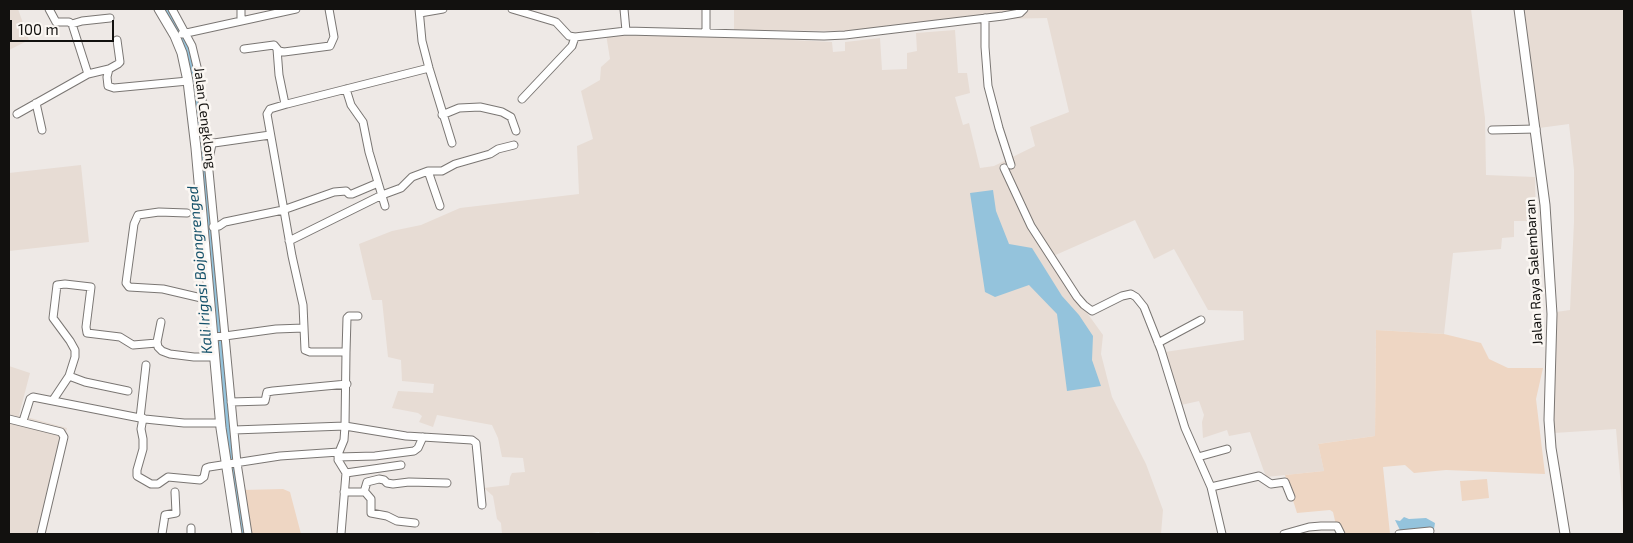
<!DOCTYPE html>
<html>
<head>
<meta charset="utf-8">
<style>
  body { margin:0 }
  #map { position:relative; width:1633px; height:543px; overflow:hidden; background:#eee9e6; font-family:"Exo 2",sans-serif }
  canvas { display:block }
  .frame { position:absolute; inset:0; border:10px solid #12110f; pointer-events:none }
  .scale { position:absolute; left:10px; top:20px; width:104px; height:22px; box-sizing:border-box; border:2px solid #12110f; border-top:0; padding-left:6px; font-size:15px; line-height:18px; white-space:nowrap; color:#12110f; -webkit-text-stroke:4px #fbf7f3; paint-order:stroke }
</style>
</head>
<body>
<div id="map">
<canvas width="1633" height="543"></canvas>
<div class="frame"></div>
<div class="scale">100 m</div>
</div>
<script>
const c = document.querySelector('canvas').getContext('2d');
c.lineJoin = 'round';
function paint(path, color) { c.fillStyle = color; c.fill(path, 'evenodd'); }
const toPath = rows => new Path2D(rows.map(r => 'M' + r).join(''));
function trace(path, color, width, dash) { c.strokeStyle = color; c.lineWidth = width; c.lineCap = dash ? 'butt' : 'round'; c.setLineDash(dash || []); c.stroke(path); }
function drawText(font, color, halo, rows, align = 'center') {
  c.font = font + ' "Exo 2",sans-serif'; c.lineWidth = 5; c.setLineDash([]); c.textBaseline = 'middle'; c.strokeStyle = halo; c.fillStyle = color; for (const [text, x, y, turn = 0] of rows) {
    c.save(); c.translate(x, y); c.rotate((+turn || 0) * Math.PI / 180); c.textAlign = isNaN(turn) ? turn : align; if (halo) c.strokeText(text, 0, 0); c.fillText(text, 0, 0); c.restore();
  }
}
paint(toPath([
  [9,9,18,9,29,40,9,50],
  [734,9,1471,9,1485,118,1486,175,1535,177,1536,221,1514,221,1514,237,1502,238,1501,249,1453,253,1444,334,1376,330,1375,436,1318,444,1324,471,1266,477,1250,432,1229,436,1227,430,1203,438,1202,422,1204,415,1199,401,1181,405,1165,352,1244,340,1243,311,1208,310,1174,249,1154,259,1135,220,1051,257,1085,310,1103,335,1101,354,1112,397,1146,464,1163,510,1161,534,600,534,599,532,585,534,502,534,501,523,497,519,493,496,484,488,509,485,510,477,512,473,525,472,523,458,502,457,498,438,492,425,437,415,433,427,419,422,422,416,418,413,392,408,398,391,433,393,434,384,402,381,401,360,388,357,382,300,372,300,359,244,392,231,421,225,460,208,579,194,577,146,593,139,581,91,600,80,601,67,610,59,606,34,636,32,832,42,833,52,845,51,845,42,880,38,882,70,907,69,907,53,917,51,916,33,955,30,958,73,967,73,970,93,955,97,963,125,969,123,980,168,994,166,1035,146,1030,127,1069,112,1047,18,954,20,862,31,734,30],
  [1524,9,1624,9,1624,523,1616,429,1554,433,1553,415,1556,312,1570,310,1574,222,1574,170,1569,124,1539,128,1521,10],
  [81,165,89,242,9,251,9,173],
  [9,366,30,373,19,415,67,428,46,534,9,534]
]), '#e7dcd4');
paint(toPath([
  [1376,330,1444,334,1481,343,1489,359,1508,368,1543,368,1536,399,1545,474,1446,470,1414,473,1405,465,1383,467,1390,534,1338,534,1333,512,1330,510,1297,513,1285,475,1324,471,1318,444,1375,436],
  [1487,479,1489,498,1462,501,1460,481],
  [283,489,290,492,301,534,242,534,234,492,243,490]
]), '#eed6c3');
paint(toPath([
  [993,190,996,211,1009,244,1032,248,1062,296,1079,315,1093,336,1092,360,1101,386,1067,391,1057,314,1029,285,995,297,985,292,970,193],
  [1404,517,1409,519,1426,518,1435,523,1434,529,1401,532,1395,520,1400,521]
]), '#94c3dc');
trace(toPath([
  [167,9,181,32,197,87,231,449,237,497,245,534]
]), '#94c3dc', 8);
const minor = toPath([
  [49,9,56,22,69,22,72,24,88,74],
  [172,9,192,46,198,71,202,99,225,336,276,329,304,328],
  [241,9,241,21],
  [419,9,422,41,429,68,452,143],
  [512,9,556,22,569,36,575,37,626,31,824,36,845,35,1003,16,1020,13,1024,9],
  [624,9,626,31],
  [420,13,443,9],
  [985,18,985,47,988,86,999,128,1011,165],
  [72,24,82,21,110,18],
  [706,32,706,9],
  [182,34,296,9],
  [244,49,274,45,279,51,284,52,330,46,334,37,329,9],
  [277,49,279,75,285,104],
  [109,69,118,64,120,62,117,40],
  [346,89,351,105,363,122,369,152,385,206],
  [522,99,572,46,575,37],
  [36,103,42,130],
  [17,114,88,74,109,69,107,77,108,86,114,88,188,81],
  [442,115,459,108,480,107,502,112,511,117,516,131],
  [1492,130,1536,129],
  [210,154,212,144,214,143,270,135],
  [1004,168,1031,226,1077,297,1084,305,1092,311,1122,296,1131,294,1136,297,1144,307,1161,350,1185,428,1211,487,1222,534],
  [428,171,440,206],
  [187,213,159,212,138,215,134,224,126,283,129,287,163,289,210,300],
  [213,227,219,226,225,222,283,210,334,192,346,191,349,194,352,194,378,183],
  [289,241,382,195,401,188,412,177,428,171,442,171,455,164,490,154,498,149,514,145],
  [161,322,157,342,158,347,162,351,170,354,194,357,215,357],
  [213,337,225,336,237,463,248,534],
  [1158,343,1201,320],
  [346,352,347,318,349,316,358,316],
  [69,376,85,382,128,391],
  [53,400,69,376,75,357,75,350,70,341,53,318,57,285,65,284,91,287,86,327,87,333,120,337,133,345,157,343],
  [231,402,265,401,267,392,273,391,347,384],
  [140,418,146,365],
  [143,418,141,429,143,439,143,449,137,470,137,476,151,484,158,484,168,477,200,480,204,477,206,468,209,467,280,456,339,452],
  [9,419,61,432,64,437,41,534],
  [23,421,30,399,33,397,145,419,184,423,220,423],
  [234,430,345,426,406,436,472,440,476,443,482,505],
  [338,457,375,456,414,451,418,448,423,437],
  [1198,457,1227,449],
  [346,473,401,465],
  [1211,487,1259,476,1271,484,1285,482,1291,497],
  [344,492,365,492,371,499,371,513,387,516,397,521,415,523],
  [364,492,367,482,379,479,384,480,387,483,393,484,409,482,447,483],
  [191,528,191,534],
  [162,534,165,515,176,513,175,492],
  [341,534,346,473,338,460,339,452,344,440,345,426,346,352,310,352,305,350,303,305,292,256,267,114,270,109,287,104,429,68],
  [1284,534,1309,527,1321,526,1337,526,1341,534],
  [1399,534,1430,531]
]);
const major = toPath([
  [159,9,175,36,182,53,188,81,196,148,221,428,237,534],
  [1519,9,1545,205,1552,314,1549,420,1551,448,1565,534]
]);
trace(minor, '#7a7673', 9);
trace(major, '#7a7673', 11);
trace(minor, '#fff', 7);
trace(major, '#fff', 9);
drawText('14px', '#12110f', '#fbf7f3', [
  ["Jalan Cengklong",205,118,83],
  ["Jalan Raya Salembaran",1534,272,-93]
]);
drawText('italic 15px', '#135069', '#fbf7f3', [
  ["Kali Irigasi Bojongrenged",200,270,-95]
]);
</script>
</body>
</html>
